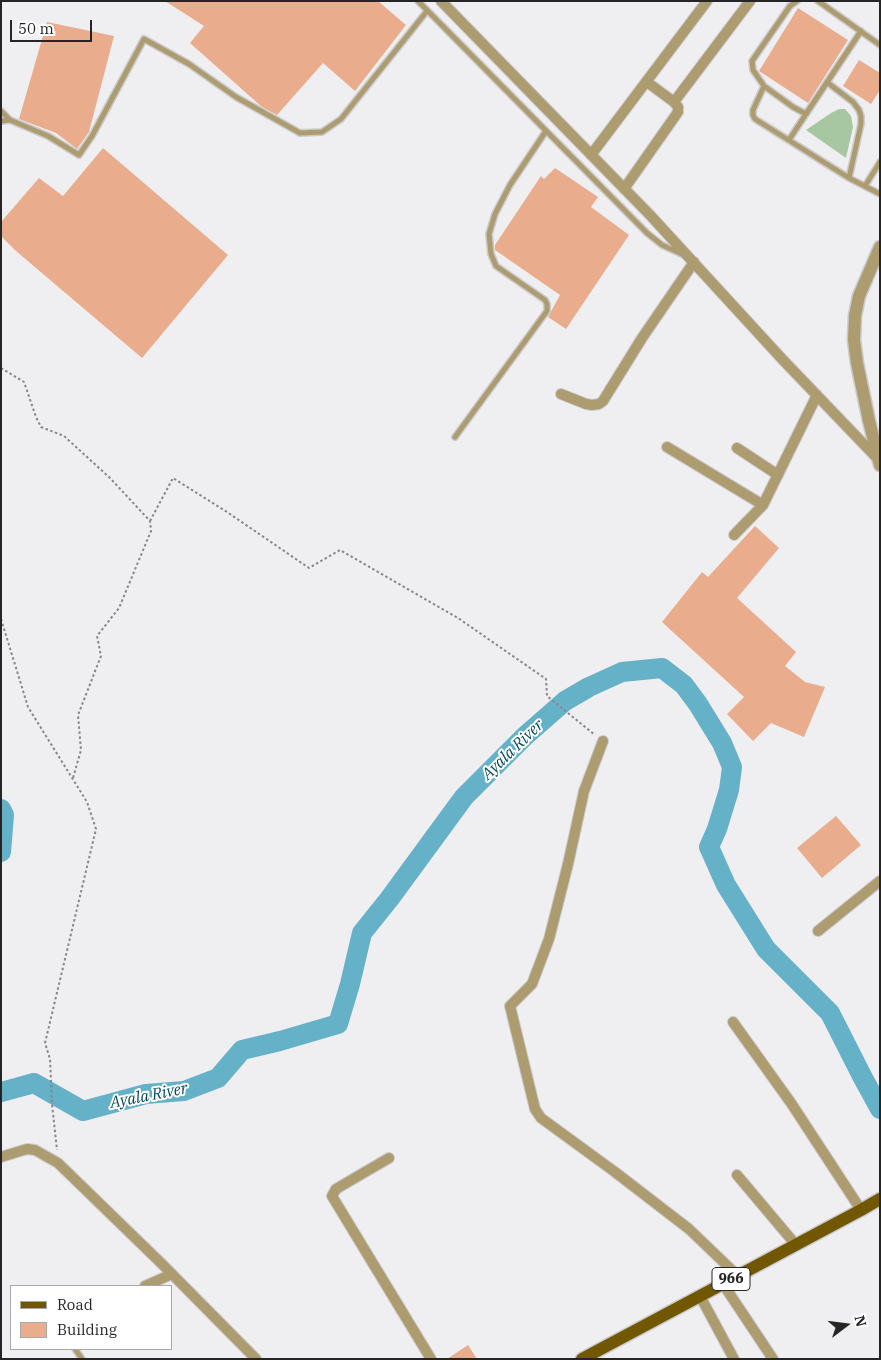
<!DOCTYPE html>
<html>
<head>
<meta charset="utf-8">
<style>
  body { margin:0 }
  #map { position:relative; width:881px; height:1360px; overflow:hidden; background:#efeef1; font-family:"IBM Plex Serif",serif }
  canvas { display:block }
  .frame { position:absolute; inset:0; border:2px solid #262526; pointer-events:none }
  .legend { position:absolute; left:10px; top:1285px; width:162px; height:65px; box-sizing:border-box; background:#fff; border:1px solid #a8a8a8; margin:0; padding:6px 9px; list-style:none; font-size:15px; color:#262526 }
  .legend li { display:flex; align-items:center; gap:10px; height:25px }
  .legend b { width:25px; border:1px solid #a8a8a8 }
  .north { position:absolute; left:821px; top:1300px; width:50px; height:50px; -webkit-text-stroke:4px #fff; paint-order:stroke; rotate:75deg; font-size:14px; font-weight:700; line-height:20px; text-align:center; color:#262526 }
  .north::after { content:''; display:block; margin:auto; width:18px; height:22px; background:#262526; clip-path:polygon(50% 0,100% 100%,50% 72%,0 100%) }
  .scale { position:absolute; left:10px; top:20px; width:82px; height:22px; box-sizing:border-box; border:2px solid #262526; border-top:0; padding-left:6px; font-size:15px; line-height:18px; white-space:nowrap; color:#262526; -webkit-text-stroke:4px #fff; paint-order:stroke }
</style>
</head>
<body>
<div id="map">
<canvas width="881" height="1360"></canvas>
<div class="frame"></div>
<ul class="legend">
<li><b style="height:6px;background:#715800"></b>Road</li>
<li><b style="height:14px;background:#e9ad8d"></b>Building</li>
</ul>
<div class="north">N</div>
<div class="scale">50 m</div>
</div>
<script>
const c = document.querySelector('canvas').getContext('2d');
c.lineJoin = 'round';
function paint(path, color) { c.fillStyle = color; c.fill(path, 'evenodd'); }
const toPath = rows => new Path2D(rows.map(r => 'M' + r).join(''));
function trace(path, color, width, dash) { c.strokeStyle = color; c.lineWidth = width; c.lineCap = dash ? 'butt' : 'round'; c.setLineDash(dash || []); c.stroke(path); }
function drawText(font, color, halo, rows, align = 'center') {
  c.font = font + ' "IBM Plex Serif",serif'; c.lineWidth = 4; c.setLineDash([]); c.textBaseline = 'middle'; c.strokeStyle = halo; c.fillStyle = color; for (const [text, x, y, turn = 0] of rows) {
    c.save(); c.translate(x, y); c.rotate((+turn || 0) * Math.PI / 180); c.textAlign = isNaN(turn) ? turn : align; if (halo) c.strokeText(text, 0, 0); c.fillText(text, 0, 0); c.restore();
  }
}
paint(toPath([
  [839,109,845,109,851,116,853,127,846,158,806,130,831,113]
]), '#a7c7a2');
trace(toPath([
  [1,809,4,815,1,852],
  [1,1092,34,1083,83,1111,146,1094,184,1091,218,1078,242,1050,280,1041,338,1024,350,984,362,933,390,898,464,797,525,736,565,701,589,687,622,672,662,668,684,685,698,704,722,743,732,767,729,790,717,829,709,847,726,885,766,949,830,1013,863,1078,880,1109]
]), '#65b1c8', 20);
paint(toPath([
  [165,1,378,1,406,25,355,91,323,63,277,115,262,107,190,43,204,26],
  [798,8,848,40,808,103,759,71],
  [47,22,114,36,89,132,77,149,56,133,19,119],
  [859,60,880,73,880,90,871,104,843,86],
  [103,148,228,255,142,358,16,251,1,236,1,222,39,178,63,196],
  [555,168,598,197,591,207,629,235,566,329,548,317,560,295,495,250,495,245,541,176,544,179],
  [755,526,779,548,737,598,796,652,785,666,805,682,825,687,804,737,771,723,753,741,727,714,744,697,662,622,702,572,708,577],
  [836,816,861,845,822,878,797,848],
  [468,1345,477,1359,447,1359]
]), '#e9ad8d');
const service = toPath([
  [418,1,647,233,662,245,682,254],
  [818,1,880,45],
  [828,83,853,102,859,110,861,116,861,124,849,178],
  [764,86,753,110,753,115,755,119,849,178,880,194],
  [1,111,10,120,48,136,79,155,92,136,144,39,189,64,236,97,300,133,322,132,341,119,427,11],
  [806,114,861,31],
  [1,121,10,120],
  [789,140,806,114,793,107,764,86,753,70,752,61,790,6,797,1],
  [865,186,880,162],
  [455,437,547,311,547,304,545,300,496,266,491,254,489,234,495,214,510,185,546,131],
  [75,1349,82,1359]
]);
const minor = toPath([
  [441,1,650,215,783,360,878,459],
  [674,102,750,1],
  [591,155,707,1],
  [624,189,678,112,678,107,674,102,647,82],
  [561,394,586,404,592,405,599,404,603,401,642,338,694,262],
  [667,447,763,505],
  [737,448,778,475],
  [734,535,763,505,817,395],
  [603,741,584,791,568,864,549,939,532,984,510,1006,535,1109,541,1118,615,1172,689,1229,738,1276],
  [818,931,880,881],
  [733,1022,791,1103,861,1210],
  [1,1157,27,1149,35,1150,58,1163,162,1264,256,1359],
  [389,1158,336,1189,332,1196,431,1359],
  [737,1175,796,1245],
  [723,1284,773,1359],
  [145,1286,172,1274],
  [700,1296,734,1359]
]);
const tertiary = toPath([
  [880,247,859,296,855,316,854,340,857,363,869,421,880,465]
]);
const primary = toPath([
  [582,1359,861,1210,880,1199]
]);
trace(service, '#cbcacc', 8);
trace(minor, '#cbcacc', 12);
trace(tertiary, '#cbcacc', 15);
trace(primary, '#cbcacc', 15);
trace(toPath([
  [1,368,24,382,36,417,41,427,64,436,110,478,150,521,151,531,119,608,97,636,101,656,78,715,81,750,73,778],
  [150,521,173,478,227,512,309,568,340,550,458,618,546,679,547,696,595,735],
  [1,619,28,707,87,802,96,829,45,1043,50,1059,52,1104,57,1150]
]), '#878688', 2, [2.5, 2.5]);
trace(service, '#ad9c6f', 5);
trace(minor, '#ad9c6f', 10);
trace(tertiary, '#ad9c6f', 12);
trace(primary, '#715800', 12);
for (const [x, y, w] of [
  [731,1279,38]
]) { const box = new Path2D(); box.roundRect(x - w / 2, y - 11.5, w, 23, 4); c.fillStyle = '#fff'; c.fill(box); trace(box, '#262526', 1); }
drawText('bold 14px', '#262526', null, [
  ["966",731,1279]
]);
drawText('italic 16px', '#014a5a', '#fff', [
  ["Ayala River",513,750,-44],
  ["Ayala River",149,1096,-11]
]);
</script>
</body>
</html>
